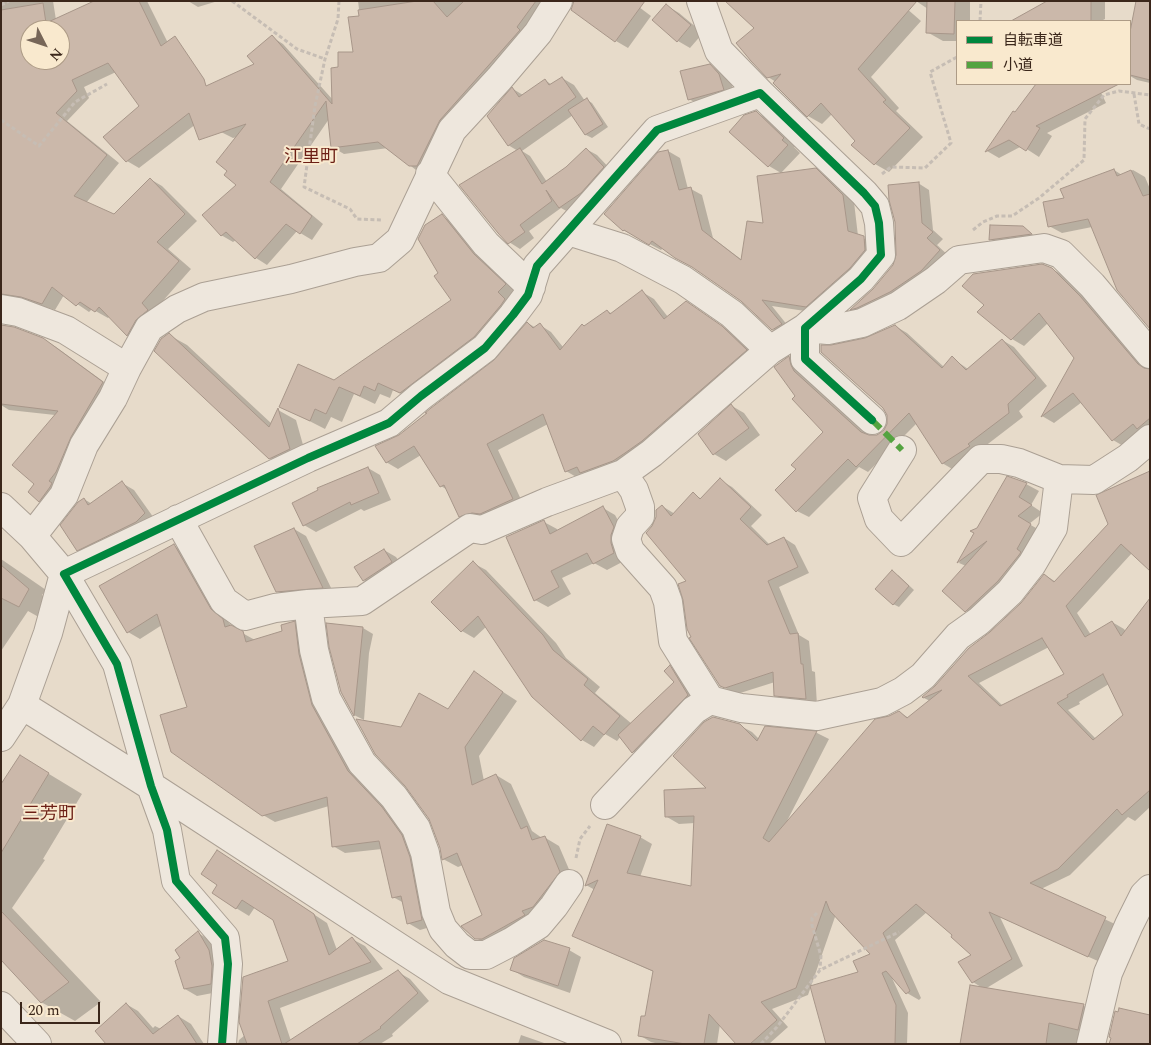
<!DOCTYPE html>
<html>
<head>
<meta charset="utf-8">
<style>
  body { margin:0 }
  #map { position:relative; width:1151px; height:1045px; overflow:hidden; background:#e7dbca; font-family:Spectral,"Noto Sans JP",serif }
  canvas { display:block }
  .frame { position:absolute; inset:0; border:2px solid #3b271b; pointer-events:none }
  .legend { position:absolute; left:956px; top:20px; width:175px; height:65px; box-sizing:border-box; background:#f9e9ce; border:1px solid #ad9b86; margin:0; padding:6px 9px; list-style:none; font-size:15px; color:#3b271b }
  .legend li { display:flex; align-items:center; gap:10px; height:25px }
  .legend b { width:25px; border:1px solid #ad9b86 }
  .north { position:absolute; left:20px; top:20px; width:50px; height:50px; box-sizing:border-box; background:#f9e9ce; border:1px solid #ad9b86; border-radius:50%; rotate:131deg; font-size:14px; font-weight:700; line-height:20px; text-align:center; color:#3b271b }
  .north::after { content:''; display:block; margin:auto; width:18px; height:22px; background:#776658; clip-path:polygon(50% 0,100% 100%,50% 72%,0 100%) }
  .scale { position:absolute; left:20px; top:1002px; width:80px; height:22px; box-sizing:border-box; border:2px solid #3b271b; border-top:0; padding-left:6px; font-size:15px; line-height:18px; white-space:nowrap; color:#3b271b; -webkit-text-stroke:4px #f9e9ce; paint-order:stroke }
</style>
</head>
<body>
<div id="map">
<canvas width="1151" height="1045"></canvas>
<div class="frame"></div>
<ul class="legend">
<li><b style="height:6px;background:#00873e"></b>自転車道</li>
<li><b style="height:6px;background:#54a340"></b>小道</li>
</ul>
<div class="north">N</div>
<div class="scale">20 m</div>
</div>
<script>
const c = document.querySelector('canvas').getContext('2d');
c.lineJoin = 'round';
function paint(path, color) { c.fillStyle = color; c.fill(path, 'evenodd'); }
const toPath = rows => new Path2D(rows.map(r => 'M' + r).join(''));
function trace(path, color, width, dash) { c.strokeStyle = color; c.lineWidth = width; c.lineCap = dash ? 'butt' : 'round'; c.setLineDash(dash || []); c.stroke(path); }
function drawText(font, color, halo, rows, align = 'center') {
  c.font = font + ' Spectral,"Noto Sans JP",serif'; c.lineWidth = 4; c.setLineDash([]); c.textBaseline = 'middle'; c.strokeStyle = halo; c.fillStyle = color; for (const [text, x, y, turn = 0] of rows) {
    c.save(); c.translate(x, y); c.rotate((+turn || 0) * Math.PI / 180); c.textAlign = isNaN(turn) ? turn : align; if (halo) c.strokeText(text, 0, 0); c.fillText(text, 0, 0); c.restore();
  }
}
paint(toPath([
  [1,1,53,1,56,20,103,1,147,1,205,117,139,168,127,161,141,106,116,72,84,87,89,98,67,121,119,163,86,203,114,216,150,179,162,186,197,221,168,249,191,269,154,311,139,342,127,335,110,316,108,318,92,309,89,312,64,295,55,310,37,304,17,300,1,306],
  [30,30,60,30,60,60,30,60],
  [188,1,218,1,198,7],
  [358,1,552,1,427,176,416,170,388,148,344,154,332,147,329,119,281,189,323,224,312,240,297,231,267,265,256,258,236,240,233,242,221,235,238,185,237,137,233,138,221,132,272,37,283,44,333,100,339,69,354,53,360,17],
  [631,1,651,16,628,48,616,41],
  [898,1,921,21,871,77,899,108,896,111,923,137,889,172,875,164,832,114,822,124,808,116,776,82,768,77],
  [916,1,970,1,970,21,957,21,957,41,943,41,927,32,928,9],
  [1050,1,1105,1,1105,19,1101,21,1014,21],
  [1150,1,1150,83,1137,80,1130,76,1130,36],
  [667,6,679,13,703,33,690,48,678,41],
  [710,65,722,73,731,82,735,96,701,106,689,99],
  [562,78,574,85,585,101,587,100,592,103,608,127,592,138,586,135,573,115,522,151,530,156,547,182,567,168,586,149,597,155,614,173,570,213,561,208,529,231,534,238,520,249,509,242,518,151,508,145,513,89,523,95,545,80,552,85],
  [1038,84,1097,84,1106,103,1047,133,1052,136,1039,157,1022,146,999,158,987,151,1012,116,1014,116],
  [756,112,769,120,796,146,794,147,800,153,781,173,769,166],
  [668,151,680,158,688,189,691,189,702,195,713,238,742,260,764,224,816,170,828,177,854,202,858,236,875,244,818,313,772,306,792,331,784,336,773,329,742,300,696,269,663,248,661,250,623,230],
  [1114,170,1122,175,1133,170,1145,177,1150,189,1150,328,1092,227,1062,233,1049,226,1066,199],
  [918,183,929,190,933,230,943,239,937,245,950,257,862,315,852,309,874,290,894,266,898,255,896,222],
  [442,216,457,224,520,294,416,401,393,390,390,398,380,394,375,404,354,394,342,422,331,417,325,429,280,406,334,381,453,301,439,273],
  [1023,227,1036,237,996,243,990,239],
  [1052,269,1065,276,1093,304,1150,370,1150,435,1125,447,1113,440,1082,402,1054,423,1042,416,1076,358,1048,323,1024,346,1012,339,979,312],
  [642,292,654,299,668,317,698,310,734,334,758,357,654,447,578,478,566,471,548,424,498,450,524,506,472,522,460,516,449,491,441,486,421,455,398,469,386,462,400,436,495,361,528,323,536,328,540,325,551,332,563,347,585,327,607,311,613,314],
  [1,326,43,339,56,347,115,390,52,508,40,501,36,484,55,415,9,410,1,405],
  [895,326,907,333,944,367,952,358,968,369,1002,340,1014,347,1047,386,1019,411,1023,417,954,470,942,463,917,423,868,472,859,467,809,517,797,511,797,469,825,432,776,368,789,358,801,364,802,373,806,379,870,437,877,436,884,432,889,423,888,415,884,408,831,347,866,339],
  [169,335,187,345,272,424,278,410,296,420,307,459,288,469,270,458],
  [732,406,744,413,760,435,726,461,714,454],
  [368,468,380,475,391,500,364,511,361,509,316,532,304,525],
  [1007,478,1026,484,1039,491,1031,505,1043,513,1029,524,1043,532,978,618,966,611,966,566,959,563],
  [720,480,732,487,762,515,751,526,770,545,784,538,795,545,809,573,779,587,799,635,809,641,812,671,815,672,817,705,788,702,776,695,775,682,737,694,721,686,688,581,653,527,662,506,675,514,693,494,702,499],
  [122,483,134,490,156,521,90,557,77,550,84,499,92,504],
  [603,508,615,515,626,535,626,560,607,570,594,563,562,578,571,594,548,607,535,600,544,522,557,529,558,531],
  [1110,524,1132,553,1077,613,1091,635,1112,622,1124,629,1126,632,1150,600,1150,807,1135,821,1128,817,1070,875,1041,889,1117,925,1100,962,1000,917,1023,966,985,989,1084,1006,1098,1014,1084,1044,961,1044,984,989,973,982,973,955,954,935,927,912,895,940,921,998,919,1000,907,993,892,978,908,1013,907,1044,827,1044,860,972,872,954,836,914,808,995,772,1009,788,1027,769,1044,738,1044,720,1024,717,1044,659,1044,651,1042,639,1035,646,1018,654,972,586,942,574,935,595,890,586,885,640,837,652,844,640,877,692,887,695,823,679,824,667,817,708,789,739,725,752,732,760,740,765,728,817,733,829,739,787,821,889,717,899,712,909,718,930,701,924,698,1022,604,1045,575,1056,582],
  [1049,647,1066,674,1003,706,979,683],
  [1109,684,1125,715,1096,739,1068,710,1080,704,1079,702],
  [294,529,306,536,334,594,289,599,277,591],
  [174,546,186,553,223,617,235,629,255,640,283,632,294,623,306,630,394,815,414,843,434,926,420,930,408,923,404,903,393,897,382,849,345,853,333,846,329,806,275,822,263,815,188,708,162,625,140,639,128,632],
  [384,550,396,557,404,569,376,588,364,580,356,567],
  [1,559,46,590,42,595,53,604,44,620,28,611,1,651],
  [473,563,486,570,556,643,566,658,600,687,595,693,632,724,675,682,670,667,682,674,700,703,645,759,633,752,621,736,617,741,605,734,594,747,582,740,533,696,487,626,474,638,462,631,433,602],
  [898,575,914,590,899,607,893,604],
  [363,628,373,634,369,653,364,720,354,715,342,692],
  [474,673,517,701,479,756,484,781,496,775,511,784,532,831,542,838,544,837,559,846,574,881,492,947,476,938,483,915,463,865,458,867,443,859,441,848,402,728,448,710],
  [21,757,82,794,43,859,45,860,12,908,101,1002,75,1021,41,1002,1,958,1,786],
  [230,859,327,923,337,950,352,939,365,946,383,969,280,1008,291,1041,312,1044,238,1044,239,1040,245,1035,290,962,274,919,255,907,249,916,236,908],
  [198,933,210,940,221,958,223,991,197,996,185,989,181,959],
  [569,950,581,957,570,993,524,977,511,969],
  [398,972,410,979,429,1001,392,1034,393,1036,380,1044,340,1044],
  [126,1004,138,1011,153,1028,155,1026,161,1029,178,1016,191,1024,204,1044,108,1044],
  [521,1035,547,1044,518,1044]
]), '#0003');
const building = toPath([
  [94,1,139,1,161,46,175,36,204,79,206,86,254,64,247,56,272,35,332,104,331,68,338,67,338,52,353,52,348,17,359,16,358,10,417,1,433,1,447,17,464,1,536,1,517,27,520,30,440,120,417,166,409,166,378,142,331,148,326,101,270,182,312,216,300,234,286,224,255,259,226,232,221,236,202,215,236,185,224,175,227,171,216,162,246,124,199,140,189,113,126,162,103,137,139,106,108,63,72,80,77,91,56,113,107,155,74,196,114,214,150,178,185,214,157,242,179,261,142,303,148,310,136,320,127,336,99,307,95,312,80,302,76,306,52,287,42,304,21,297,1,294,1,10,43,3,46,23,94,1],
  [30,30,60,30,60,60,30,60,30,30],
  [574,1,645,1,615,42,571,10,574,1],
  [725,1,917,1,858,69,886,100,883,102,910,128,874,165,851,145,855,141,821,103,807,117,773,83,781,74,767,78,751,61,736,43,754,28,725,1],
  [927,1,955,1,954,34,926,33,927,1],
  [1047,1,1091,1,1091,21,1011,21,1047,1],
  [1136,1,1150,1,1150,80,1130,75,1130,32,1136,1],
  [666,4,691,25,677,42,652,20,666,4],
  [710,64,719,74,724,90,688,100,680,71,710,64],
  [562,77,576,97,508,146,487,116,512,87,519,97,545,79,549,85,562,77],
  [1036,84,1119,84,1036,126,1040,128,1026,151,1009,140,985,152,1013,111,1015,112,1036,84],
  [587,98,603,124,585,135,568,110,587,98],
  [756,111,784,138,782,140,788,145,768,167,729,132,744,115,756,111],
  [520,148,542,184,566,167,586,148,604,167,581,193,559,208,546,190,552,201,520,225,525,232,508,244,498,233,459,185,520,148],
  [668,150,679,190,691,187,702,230,741,260,747,221,763,223,757,176,816,168,843,195,848,231,864,236,865,250,850,268,806,307,762,300,782,324,772,330,741,301,692,267,675,258,652,241,649,245,624,230,623,231,604,214,658,152,668,150],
  [1114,169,1117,176,1131,170,1143,196,1150,194,1150,329,1117,290,1088,219,1048,227,1043,202,1064,198,1060,189,1114,169],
  [919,182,922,223,933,232,927,238,940,250,921,271,890,292,857,308,850,310,873,289,893,265,896,255,895,222,889,200,888,185,919,182],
  [442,214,474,254,506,284,498,292,505,299,501,305,474,337,400,393,378,383,375,391,364,386,360,396,339,387,326,414,315,409,310,421,279,407,298,364,334,380,451,300,434,276,438,273,418,239,425,225,442,214],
  [990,225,1023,226,1032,234,989,240,990,225],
  [1042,264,1052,268,1080,296,1138,364,1144,368,1150,369,1150,418,1137,429,1133,424,1112,441,1073,393,1041,417,1074,358,1039,313,1011,340,977,312,984,305,962,286,973,274,1042,264],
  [642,290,664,319,686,301,722,326,747,350,642,441,625,453,613,461,580,473,577,467,565,472,543,414,487,444,513,499,480,514,472,513,459,517,444,485,440,487,414,446,386,463,375,446,399,435,427,413,425,413,431,408,494,360,527,322,533,328,540,323,560,350,582,324,584,326,607,310,610,314,642,290],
  [1,325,14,327,43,338,103,382,71,437,56,472,49,481,52,483,50,487,39,502,28,492,34,484,12,465,58,411,1,404,1,325],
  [895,325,942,368,952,356,966,370,1002,339,1036,378,1008,404,1009,413,968,444,970,446,942,464,909,413,856,467,848,459,796,512,775,490,796,469,791,465,823,432,792,399,795,396,774,367,789,356,791,365,794,371,861,432,869,435,877,435,884,430,887,424,887,415,883,408,821,352,821,345,831,345,865,338,895,325],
  [169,333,269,427,278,408,290,449,269,459,154,351,161,339,169,333],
  [731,404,749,428,713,455,698,434,731,404],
  [368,467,379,493,351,505,350,502,303,526,292,503,318,490,317,488,368,467],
  [1150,471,1150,571,1121,544,1066,606,1085,637,1112,621,1121,636,1150,598,1150,790,1122,815,1117,809,1058,869,1030,883,1106,917,1088,957,989,912,1012,959,972,983,958,962,971,955,951,937,952,935,916,904,883,933,910,991,906,994,886,971,882,973,896,1005,895,1044,826,1044,810,986,858,972,853,961,870,954,830,911,826,901,796,988,761,1002,777,1020,750,1044,736,1044,709,1014,704,1044,685,1044,638,1036,641,1016,645,1016,653,971,572,936,598,880,585,886,607,824,641,836,627,873,691,886,694,816,665,817,664,790,706,788,673,756,704,722,713,717,740,724,757,741,765,726,817,731,763,838,769,842,875,719,889,716,899,711,907,718,942,690,923,698,922,697,935,686,969,648,990,632,1021,603,1044,574,1054,582,1108,524,1096,495,1150,471],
  [1042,638,1064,674,1000,706,968,676,1042,638],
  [1103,674,1123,715,1093,740,1057,703,1068,697,1067,695,1103,674],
  [1007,476,1027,483,1019,497,1032,505,1018,516,1031,524,1017,549,1021,552,1019,555,998,581,965,612,942,591,987,541,957,563,974,533,970,531,977,528,1007,476],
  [720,478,751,507,740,519,767,545,784,537,798,567,768,581,790,634,798,633,801,664,803,664,806,699,774,696,773,672,725,688,720,686,689,638,691,637,687,629,683,600,678,584,686,581,646,533,652,526,656,517,656,510,662,505,671,516,693,492,700,499,720,478],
  [122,481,145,513,136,522,77,551,60,525,78,502,84,498,88,505,122,481],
  [603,506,614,527,611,535,611,543,614,553,593,564,587,553,551,571,559,587,534,601,506,537,544,520,550,534,603,506],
  [294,528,323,588,276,592,254,546,294,528],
  [174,544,211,609,223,619,225,627,231,625,243,631,246,642,282,631,281,625,295,621,299,654,312,705,348,771,382,807,402,835,410,857,422,920,407,924,401,896,392,898,379,841,332,847,327,797,262,816,171,752,160,715,187,707,157,614,127,633,99,586,174,544],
  [384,549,392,562,363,581,354,567,384,549],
  [473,561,543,635,553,650,588,679,584,685,620,716,604,735,593,726,581,741,532,697,478,616,461,632,431,602,473,561],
  [1,565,29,589,19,607,1,598,1,565],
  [892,570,909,586,893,605,875,589,892,570],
  [326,623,363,627,354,716,341,692,329,647,326,623],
  [670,665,688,695,632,753,618,735,674,682,664,671,670,665],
  [474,671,503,692,465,747,472,785,496,774,521,829,527,826,532,840,545,836,560,872,533,907,522,911,525,915,482,939,475,939,461,926,482,915,457,853,442,860,440,848,429,819,405,786,375,754,356,719,401,727,419,693,448,709,474,671],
  [20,755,49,773,1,853,1,784,20,755],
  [217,850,314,914,329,955,352,937,371,962,268,1001,282,1044,247,1044,239,1022,243,977,288,961,273,920,242,900,236,909,212,893,217,885,201,874,217,850],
  [1,911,69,982,41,1003,1,960,1,911],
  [198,931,209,950,212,966,211,984,184,989,175,961,180,958,175,950,198,931],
  [544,940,570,948,558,986,510,970,514,958,544,940],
  [398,970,418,993,380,1027,381,1028,357,1044,284,1044,398,970],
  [970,985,1084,1004,1078,1030,1049,1023,1046,1044,960,1044,970,985],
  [126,1003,153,1034,178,1015,197,1044,106,1044,95,1031,126,1003],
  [1119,1008,1150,1015,1150,1044,1109,1044,1111,1038,1109,1037,1115,1011,1118,1012,1119,1008]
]);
paint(building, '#cbb8aa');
trace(building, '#a79689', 1);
const minor = toPath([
  [701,1,719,51,760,93],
  [430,174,486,244,531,287],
  [568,231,622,248,683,280,732,314,770,350],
  [1,309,18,312,66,330,127,368],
  [902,450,872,498,879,519,901,542,981,459,1001,459,1019,463,1059,479],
  [623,474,634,490,640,507,640,516,630,527,626,539,630,551,663,588,668,602,673,641,710,700,741,708,817,716,882,702,903,691,923,676,958,636,979,621,1010,592,1032,564,1053,528,1059,479,1094,480,1128,458,1150,439],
  [1,507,32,536,64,574,48,633,22,705,1,737],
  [178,519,224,601,245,616,275,608,308,604,362,601,470,528,482,530,547,502,623,474,652,453,770,350,805,328,828,330,862,323,898,306,936,280,959,260,1044,248,1061,254,1092,285,1150,354],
  [32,536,64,495,84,445,113,398,127,368,149,328,177,309,204,297,291,279,355,262,379,258,400,240,452,130,499,79,538,33,558,1],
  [308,604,314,650,326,698,362,763,394,797,416,828,425,853,436,912,443,929,457,945,470,955,486,955,511,942,538,925,554,906,569,884],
  [22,705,151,786,449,980,607,1044],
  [605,805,694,710,710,700],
  [1,1006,37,1044],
  [222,1044,228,964,225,938,176,881,167,830,151,786,117,664,64,574,308,458,389,423,421,396,485,348,513,315,528,295,537,266,657,130,760,93,864,193,875,206,879,223,881,255,861,279,805,328,805,359,872,420],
  [1091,1044,1108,973,1129,925,1144,895,1150,889]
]);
trace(minor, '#aba094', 30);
trace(toPath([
  [232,1,297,49,325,59],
  [339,1,338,19,325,59,315,106,304,187,350,209,357,219,381,220],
  [1,5,9,1],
  [980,21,981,1],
  [1134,94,1139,124,1150,129],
  [1,120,39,146,75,102,107,84],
  [882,174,891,167,925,168,951,143,930,72,957,57],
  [973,230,983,222,997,216,1012,216,1039,198,1084,160,1085,119,1104,95,1119,91,1150,95],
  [576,858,580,839,590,826],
  [817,913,812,918,812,925,821,956,820,969],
  [761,1044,777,1027,820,970,899,932]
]), '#c6bdb4', 3, [4, 2.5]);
trace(minor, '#eee7dd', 28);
trace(toPath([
  [872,420,902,450]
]), '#54a340', 6, [12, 6]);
trace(toPath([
  [222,1044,228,964,225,938,176,881,167,830,151,786,117,664,64,574,308,458,389,423,421,396,485,348,513,315,528,295,537,266,657,130,760,93,864,193,875,206,879,223,881,255,861,279,805,328,805,359,872,420]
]), '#00873e', 8);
drawText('18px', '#6c1f15', '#f9e9ce', [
  ["江里町",311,158],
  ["三芳町",49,815]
]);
</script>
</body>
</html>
